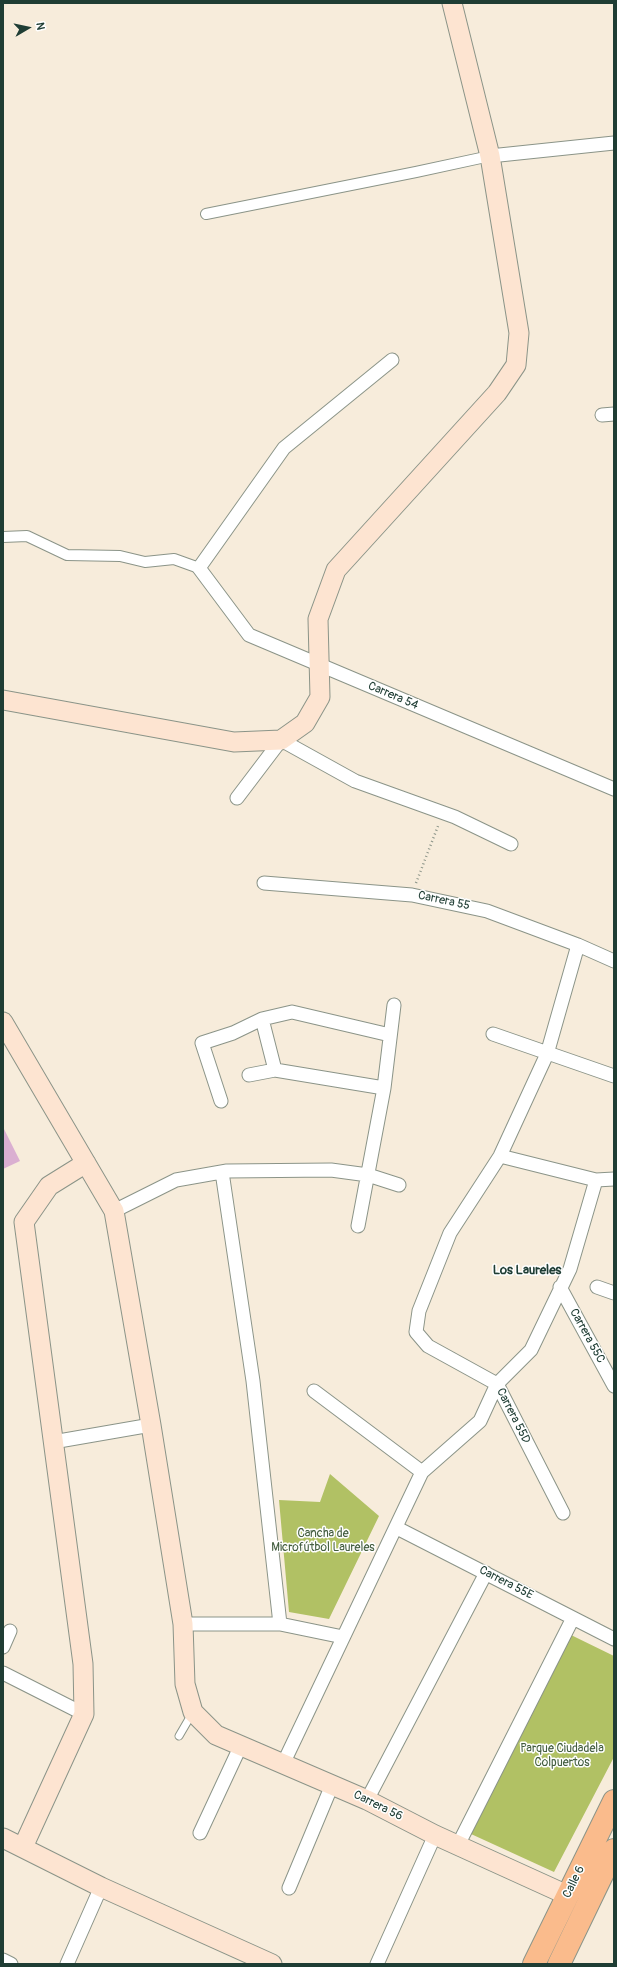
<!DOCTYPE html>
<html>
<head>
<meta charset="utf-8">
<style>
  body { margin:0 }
  #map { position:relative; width:617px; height:1967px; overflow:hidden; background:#f7ecdb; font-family:Pangolin,sans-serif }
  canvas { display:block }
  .frame { position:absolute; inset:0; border:4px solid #1f3d34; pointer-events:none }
  .north { position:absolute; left:8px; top:8px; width:40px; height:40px; -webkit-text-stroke:3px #fff; paint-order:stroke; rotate:81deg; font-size:11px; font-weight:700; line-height:16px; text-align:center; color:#1f3d34 }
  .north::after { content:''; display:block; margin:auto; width:14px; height:18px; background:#1f3d34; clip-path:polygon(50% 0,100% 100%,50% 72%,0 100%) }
</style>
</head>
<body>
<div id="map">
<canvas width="617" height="1967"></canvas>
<div class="frame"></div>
<div class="north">N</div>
</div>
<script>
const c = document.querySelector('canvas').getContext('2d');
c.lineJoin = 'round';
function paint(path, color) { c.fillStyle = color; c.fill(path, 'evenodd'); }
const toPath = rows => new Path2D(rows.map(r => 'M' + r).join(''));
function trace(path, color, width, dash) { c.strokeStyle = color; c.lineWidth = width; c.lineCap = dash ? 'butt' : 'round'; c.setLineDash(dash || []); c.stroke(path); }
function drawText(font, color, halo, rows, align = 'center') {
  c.font = font + ' Pangolin,sans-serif'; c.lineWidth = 3; c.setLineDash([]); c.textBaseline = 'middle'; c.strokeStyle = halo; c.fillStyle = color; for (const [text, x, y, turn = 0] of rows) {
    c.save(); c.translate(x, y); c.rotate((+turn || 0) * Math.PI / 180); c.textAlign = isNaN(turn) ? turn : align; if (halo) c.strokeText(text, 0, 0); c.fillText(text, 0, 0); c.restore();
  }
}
paint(toPath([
  [330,1474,379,1516,329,1619,289,1612,279,1500,320,1502],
  [571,1635,614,1656,614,1757,554,1872,471,1834]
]), '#b1c164');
paint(toPath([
  [3,1127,20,1161,3,1169]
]), '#daafd1');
const service = toPath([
  [179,1736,193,1712]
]);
const pedestrian = toPath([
  [206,214,416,172,490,156],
  [3,537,27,536,67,555,120,556,145,562,174,559,199,568]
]);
const minor = toPath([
  [490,156,614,143],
  [392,360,284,448,199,568,249,635,614,789],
  [602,415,614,414],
  [237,798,281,740,355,781,455,817,511,844],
  [264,883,412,895,487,911,578,945,614,961],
  [262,1019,275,1070],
  [493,1034,614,1076],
  [249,1075,275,1070,384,1088],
  [221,1101,202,1043,233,1033,262,1019,292,1012,390,1035],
  [500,1156,596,1180,614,1179],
  [222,1172,253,1381,280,1624],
  [114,1211,176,1180,227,1171,331,1170,368,1175,399,1185],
  [358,1226,384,1088,394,1005],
  [560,1287,614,1386],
  [597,1287,614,1293],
  [314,1391,422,1472],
  [53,1442,151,1425],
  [563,1513,497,1384,428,1346,416,1332,419,1311,450,1233,500,1156,547,1054,578,945],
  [397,1528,614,1639],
  [183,1624,280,1624,343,1637],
  [3,1647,10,1631],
  [3,1673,84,1714],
  [283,1764,422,1472,480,1421,497,1384,531,1350,570,1269,596,1180],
  [367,1800,486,1573],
  [200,1833,241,1745],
  [458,1845,573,1618],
  [289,1888,332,1785],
  [3,1960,11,1964],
  [67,1964,101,1887],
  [377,1964,435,1835]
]);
const secondary = toPath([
  [3,700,234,742,281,740,305,723,320,697,318,619,336,570,497,393,516,365,519,333,490,156,452,3],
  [3,1022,114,1211,151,1425,183,1624,185,1684,193,1712,216,1735,367,1800,435,1835,567,1895],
  [3,1838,101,1887,272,1964],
  [23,1847,84,1714,83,1664,24,1222,49,1186,86,1163]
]);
const trunk = toPath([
  [534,1964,614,1801],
  [559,1964,614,1850]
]);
trace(service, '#8b9488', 9);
trace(pedestrian, '#8b9488', 12);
trace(minor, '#8b9488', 15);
trace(secondary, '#8b9488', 21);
trace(trunk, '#8b9488', 24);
trace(toPath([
  [416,883,438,826]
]), '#8b9488', 2.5, [1, 3]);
trace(service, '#fff', 7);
trace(pedestrian, '#fff', 10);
trace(minor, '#fff', 13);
trace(secondary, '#fde4d1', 19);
trace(trunk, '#fabb8c', 22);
drawText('12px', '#1f3d34', '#fff', [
  ["Carrera 54",393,696,23],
  ["Carrera 55",444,901,12],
  ["Carrera 55C",587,1336,61],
  ["Carrera 55D",513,1416,63],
  ["Carrera 55E",506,1583,27],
  ["Carrera 56",378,1806,26],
  ["Calle 6",574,1882,-64]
]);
drawText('12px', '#445e40', '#fff', [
  ["Cancha de",323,1534],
  ["Microfútbol Laureles",323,1548],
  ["Parque Ciudadela",562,1749],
  ["Colpuertos",562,1763]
]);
drawText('bold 13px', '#1f3d34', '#fff', [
  ["Los Laureles",527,1271]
]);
</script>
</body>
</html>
